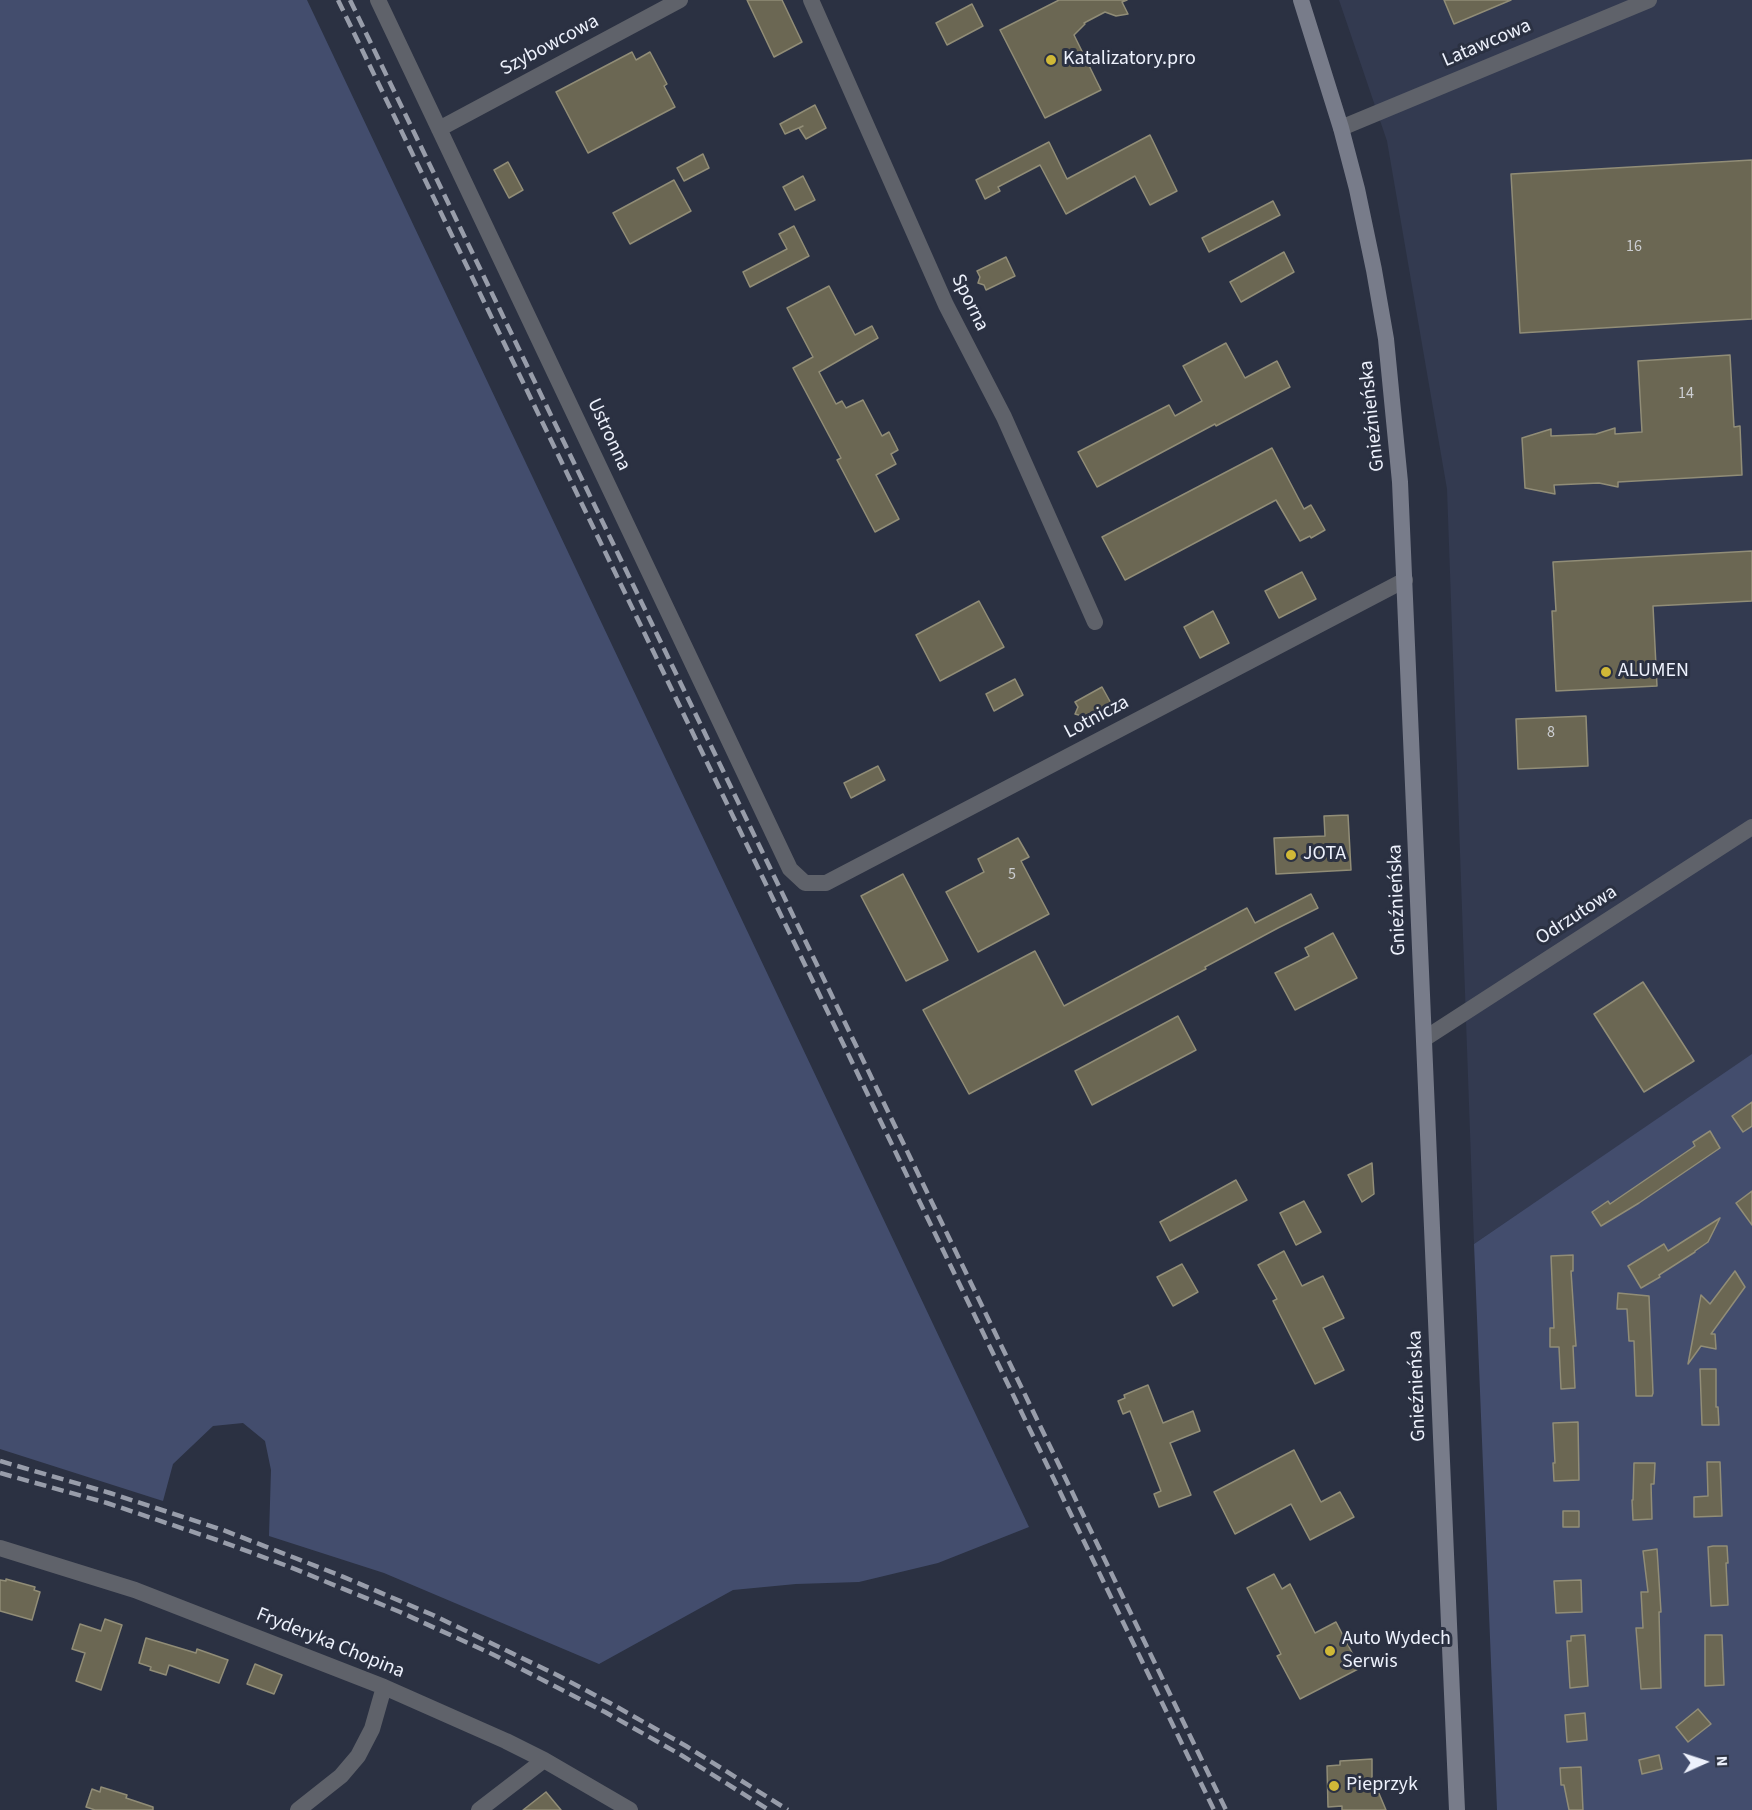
<!DOCTYPE html>
<html>
<head>
<meta charset="utf-8">
<style>
  body { margin:0 }
  #map { position:relative; width:1752px; height:1810px; overflow:hidden; background:#2b3142; font-family:"Source Sans 3",sans-serif }
  canvas { display:block }
  .north { position:absolute; left:1674px; top:1732px; width:60px; height:60px; -webkit-text-stroke:4px #2b3142; paint-order:stroke; rotate:87deg; font-size:16px; font-weight:700; line-height:24px; text-align:center; color:#edf1fc }
  .north::after { content:''; display:block; margin:auto; width:21px; height:27px; background:#edf1fc; clip-path:polygon(50% 0,100% 100%,50% 72%,0 100%) }
</style>
</head>
<body>
<div id="map">
<canvas width="1752" height="1810"></canvas>
<div class="north">N</div>
</div>
<script>
const c = document.querySelector('canvas').getContext('2d');
c.lineJoin = 'round';
function paint(path, color) { c.fillStyle = color; c.fill(path, 'evenodd'); }
const toPath = rows => new Path2D(rows.map(r => 'M' + r).join(''));
function trace(path, color, width, dash) { c.strokeStyle = color; c.lineWidth = width; c.lineCap = dash ? 'butt' : 'round'; c.setLineDash(dash || []); c.stroke(path); }
function drawText(font, color, halo, rows, align = 'center') {
  c.font = font + ' "Source Sans 3",sans-serif'; c.lineWidth = 6; c.setLineDash([]); c.textBaseline = 'middle'; c.strokeStyle = halo; c.fillStyle = color; for (const [text, x, y, turn = 0] of rows) {
    c.save(); c.translate(x, y); c.rotate((+turn || 0) * Math.PI / 180); c.textAlign = isNaN(turn) ? turn : align; if (halo) c.strokeText(text, 0, 0); c.fillText(text, 0, 0); c.restore();
  }
}
paint(toPath([
  [1339,0,1752,0,1752,1055,1474,1244,1447,489,1387,141]
]), '#333a50');
paint(toPath([
  [0,0,307,0,1029,1527,938,1563,859,1582,796,1584,733,1590,599,1664,384,1573,269,1536,271,1470,265,1441,243,1423,213,1426,173,1464,163,1501,0,1449],
  [1752,1054,1752,1810,1497,1810,1474,1244]
]), '#434d6d');
const building = toPath([
  [747,0,782,0,802,42,774,57,747,0],
  [1059,0,1127,0,1122,2,1128,14,1116,16,1105,12,1084,23,1085,24,1074,35,1101,90,1045,118,1000,30,1059,0],
  [1444,0,1511,0,1454,24,1444,0],
  [972,4,983,26,947,45,936,23,972,4],
  [632,52,636,60,650,52,667,84,664,86,675,107,588,153,556,92,632,52],
  [815,105,826,128,806,139,799,128,803,126,785,134,780,124,815,105],
  [1150,135,1177,191,1150,205,1135,176,1066,214,1040,165,998,187,1000,191,985,199,976,180,1049,142,1067,179,1150,135],
  [703,154,709,168,684,181,677,168,703,154],
  [1752,160,1752,319,1520,333,1511,174,1752,160],
  [508,162,523,190,509,198,494,170,508,162],
  [803,176,815,200,795,210,783,187,803,176],
  [674,180,691,211,630,244,613,213,674,180],
  [1273,201,1280,215,1209,252,1202,238,1273,201],
  [794,226,809,256,750,287,743,272,787,249,779,234,794,226],
  [1284,252,1294,272,1241,302,1230,282,1284,252],
  [1006,257,1015,276,986,290,984,285,978,283,980,277,977,271,1006,257],
  [829,286,855,335,872,326,878,338,819,372,836,404,842,401,846,408,863,400,882,436,889,432,898,450,891,454,896,464,876,475,899,519,875,532,837,460,841,458,793,368,813,357,787,308,829,286],
  [1226,343,1245,378,1277,361,1290,387,1216,426,1215,424,1097,487,1078,452,1169,405,1175,416,1202,401,1183,366,1226,343],
  [1730,355,1734,427,1740,426,1742,475,1618,482,1618,487,1599,483,1554,485,1555,494,1525,488,1522,438,1551,429,1551,436,1596,434,1615,428,1615,434,1642,432,1638,361,1730,355],
  [1272,448,1304,509,1311,505,1325,530,1311,538,1310,536,1300,541,1276,500,1125,580,1102,537,1272,448],
  [1752,551,1752,601,1653,606,1657,686,1556,691,1552,611,1556,611,1553,562,1752,551],
  [1302,572,1316,599,1279,618,1265,591,1302,572],
  [979,601,1004,647,940,681,916,635,979,601],
  [1213,611,1229,643,1200,658,1184,627,1213,611],
  [1015,679,1023,695,994,711,986,694,1015,679],
  [1102,687,1112,705,1084,719,1082,716,1075,714,1078,707,1075,702,1102,687],
  [1586,716,1588,766,1518,769,1516,719,1586,716],
  [878,766,885,780,851,798,844,783,878,766],
  [1348,815,1351,870,1276,874,1274,838,1325,836,1324,816,1348,815],
  [1018,838,1029,857,1021,861,1049,914,978,952,946,892,984,872,978,859,1018,838],
  [903,874,948,960,906,981,861,896,903,874],
  [1311,894,1318,908,1278,928,1205,967,1206,969,969,1094,923,1010,1035,951,1064,1006,1247,908,1255,923,1311,894],
  [1333,933,1357,978,1295,1010,1275,973,1309,956,1305,948,1333,933],
  [1643,982,1694,1061,1644,1092,1594,1014,1643,982],
  [1178,1016,1196,1050,1092,1105,1075,1071,1178,1016],
  [1752,1102,1752,1126,1743,1132,1732,1116,1752,1102],
  [1710,1131,1720,1148,1639,1203,1601,1226,1592,1212,1608,1201,1610,1204,1695,1146,1693,1142,1710,1131],
  [1372,1163,1374,1194,1362,1202,1348,1175,1372,1163],
  [1236,1180,1247,1200,1170,1241,1160,1222,1236,1180],
  [1752,1191,1752,1225,1736,1203,1752,1191],
  [1304,1201,1321,1232,1296,1245,1280,1213,1304,1201],
  [1720,1218,1708,1242,1695,1251,1695,1252,1659,1275,1660,1277,1641,1288,1628,1266,1664,1244,1668,1251,1720,1218],
  [1284,1251,1302,1286,1323,1276,1344,1318,1323,1328,1344,1370,1315,1384,1273,1301,1277,1299,1258,1265,1284,1251],
  [1573,1255,1573,1271,1571,1271,1576,1346,1573,1346,1575,1388,1561,1389,1559,1347,1550,1347,1550,1328,1554,1328,1551,1256,1573,1255],
  [1182,1264,1198,1292,1173,1306,1157,1277,1182,1264],
  [1735,1271,1745,1287,1711,1334,1715,1334,1716,1349,1701,1346,1688,1364,1701,1295,1710,1304,1735,1271],
  [1618,1293,1649,1296,1653,1393,1652,1396,1636,1396,1634,1341,1629,1341,1627,1309,1617,1309,1618,1293],
  [1700,1369,1716,1369,1716,1407,1718,1407,1719,1425,1702,1425,1700,1369],
  [1148,1385,1163,1423,1193,1411,1200,1431,1170,1443,1191,1495,1159,1507,1154,1494,1161,1491,1130,1411,1123,1414,1118,1401,1125,1398,1124,1395,1148,1385],
  [1578,1422,1579,1480,1554,1481,1553,1463,1555,1463,1553,1423,1578,1422],
  [1294,1450,1321,1502,1340,1492,1354,1517,1310,1540,1291,1504,1235,1534,1214,1492,1294,1450],
  [1707,1462,1720,1462,1722,1516,1694,1517,1694,1497,1708,1496,1707,1462],
  [1634,1463,1655,1463,1654,1484,1651,1484,1652,1519,1633,1520,1632,1500,1633,1500,1634,1463],
  [1563,1511,1579,1511,1579,1527,1563,1527,1563,1511],
  [1713,1546,1727,1546,1728,1563,1726,1563,1728,1605,1711,1606,1708,1547,1713,1546],
  [1657,1549,1661,1612,1659,1612,1661,1688,1641,1689,1636,1628,1643,1628,1641,1592,1648,1592,1643,1551,1657,1549],
  [1274,1574,1282,1589,1290,1584,1315,1633,1336,1622,1360,1668,1300,1699,1277,1656,1281,1654,1247,1588,1274,1574],
  [6,1579,35,1587,34,1590,40,1592,32,1620,0,1611,0,1580,6,1581,6,1579],
  [1581,1580,1582,1612,1556,1613,1554,1581,1581,1580],
  [105,1619,122,1625,101,1690,76,1681,85,1653,72,1649,80,1624,101,1631,105,1619],
  [1585,1635,1588,1686,1570,1688,1567,1641,1571,1641,1571,1636,1585,1635],
  [1705,1635,1722,1635,1724,1685,1705,1686,1705,1635],
  [146,1638,196,1653,197,1649,228,1660,219,1683,169,1665,166,1675,150,1670,151,1667,139,1663,146,1638],
  [255,1664,282,1675,274,1694,247,1684,255,1664],
  [1698,1709,1711,1724,1688,1742,1676,1727,1698,1709],
  [1585,1713,1587,1740,1567,1742,1565,1715,1585,1713],
  [1659,1755,1662,1769,1642,1774,1639,1760,1659,1755],
  [1372,1759,1372,1777,1386,1810,1342,1810,1342,1806,1328,1807,1327,1766,1340,1765,1340,1761,1372,1759],
  [1581,1767,1583,1810,1569,1810,1564,1785,1561,1785,1560,1768,1581,1767],
  [101,1787,127,1795,126,1798,153,1807,153,1810,95,1810,86,1807,92,1789,100,1792,101,1787],
  [546,1792,561,1810,523,1810,546,1792]
]);
paint(building, '#6b6753');
trace(building, '#918d77', 1.5);
trace(toPath([
  [378,0,790,869,805,883,826,883,1405,580],
  [811,0,946,305,1004,417,1095,622],
  [1341,128,1649,0],
  [439,129,680,0],
  [1424,1039,1752,827],
  [0,1548,135,1590,384,1687,506,1741,544,1760,630,1810],
  [298,1810,341,1776,358,1756,372,1729,384,1687],
  [479,1810,544,1760]
]), '#5f626a', 16);
trace(toPath([
  [1301,0,1341,128,1357,189,1374,270,1386,339,1400,482,1457,1810]
]), '#787c8a', 16);
trace(toPath([
  [338,0,1214,1810],
  [350,0,1226,1810],
  [0,1461,110,1493,223,1530,339,1575,433,1615,557,1675,610,1703,686,1746,788,1810],
  [0,1473,107,1503,220,1541,290,1567,400,1612,492,1654,605,1712,681,1755,769,1810]
]), '#989daa', 4.5, [12, 6]);
for (const [x, y, r, color] of [
  [1051,60,6,"#d0b837"],
  [1606,672,6,"#d0b837"],
  [1291,855,6,"#d0b837"],
  [1330,1651,6,"#d0b837"],
  [1334,1786,6,"#d0b837"]
]) { const dot = new Path2D(); dot.arc(x, y, r, 0, 2 * Math.PI); c.fillStyle = color; c.fill(dot); trace(dot, '#2b3142', 2); }
drawText('16px', '#ccced2', null, [
  ["16",1634,247],
  ["14",1686,394],
  ["8",1551,733],
  ["5",1012,875]
]);
drawText('20px', '#edf1fc', '#2b3142', [
  ["Latawcowa",1487,44,-23],
  ["Szybowcowa",550,46,-28],
  ["Sporna",969,303,64],
  ["Gnieźnieńska",1373,416,-96],
  ["Ustronna",608,435,65],
  ["Lotnicza",1097,718,-28],
  ["Gnieźnieńska",1398,900,-92],
  ["Odrzutowa",1577,916,-33],
  ["Gnieźnieńska",1418,1386,-92],
  ["Fryderyka Chopina",330,1644,22]
]);
drawText('20px', '#edf1fc', '#2b3142', [
  ["Katalizatory.pro",1063,60],
  ["ALUMEN",1618,672],
  ["JOTA",1303,855],
  ["Auto Wydech",1342,1640],
  ["Serwis",1342,1663],
  ["Pieprzyk",1346,1786]
], 'left');
</script>
</body>
</html>
